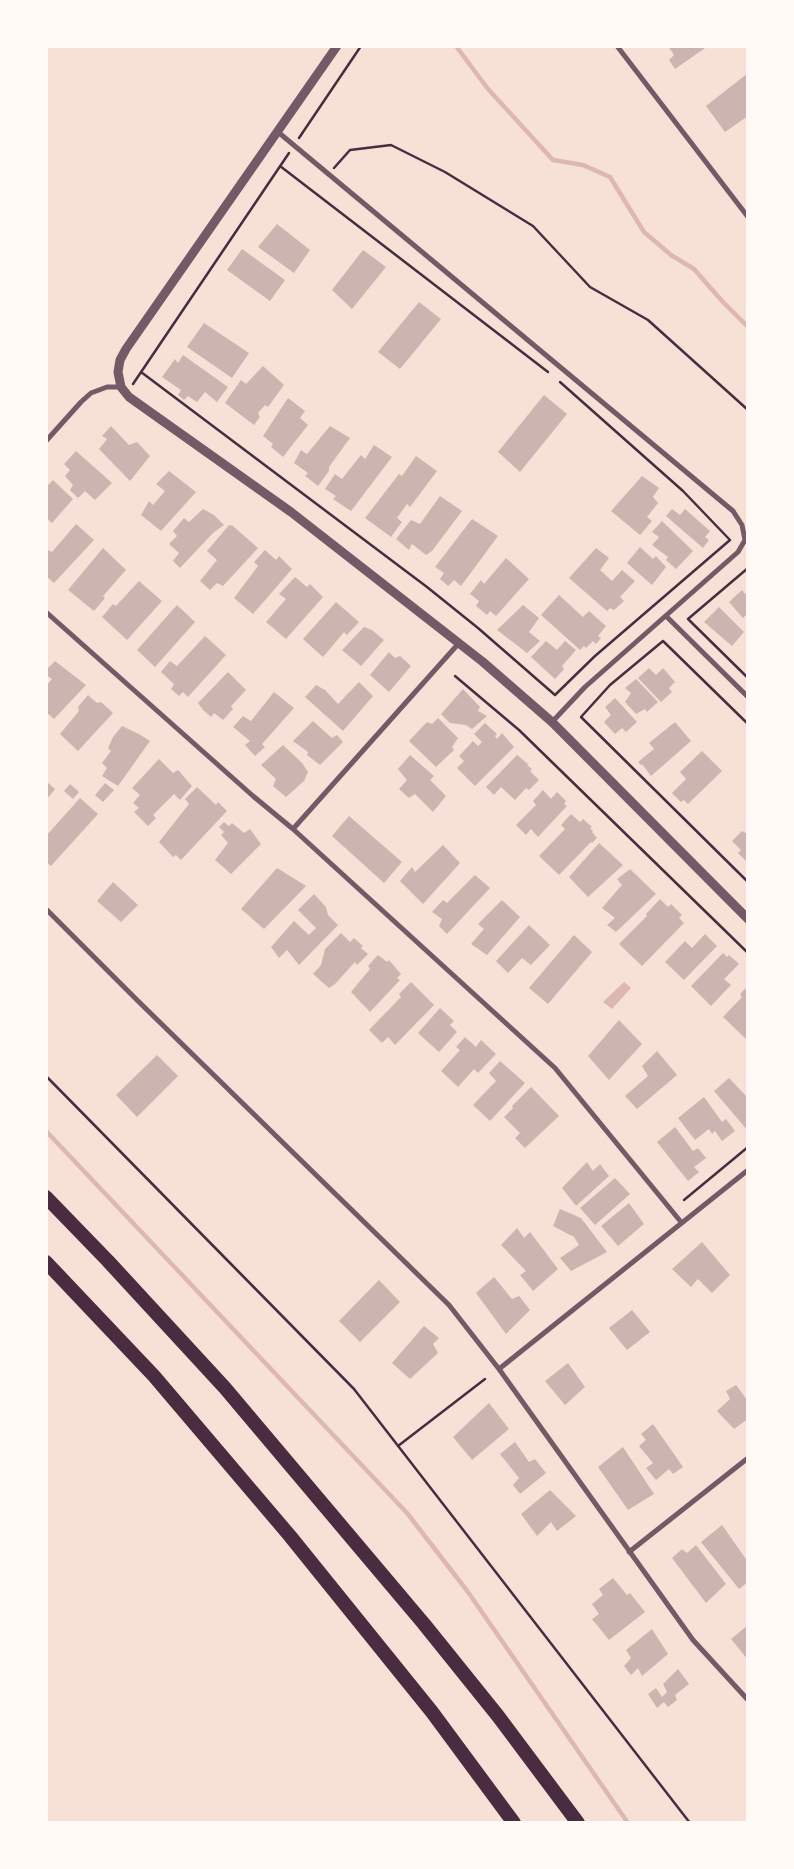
<!DOCTYPE html>
<html>
<head>
<meta charset="utf-8">
<style>
  body { margin:0 }
  #map { position:relative; width:794px; height:1869px; overflow:hidden; background:#f7e1d7; font-family:"Titillium Web",sans-serif }
  canvas { display:block }
  .frame { position:absolute; inset:0; border:48px solid #fffaf5; pointer-events:none }
</style>
</head>
<body>
<div id="map">
<canvas width="794" height="1869"></canvas>
<div class="frame"></div>
</div>
<script>
const c = document.querySelector('canvas').getContext('2d');
c.lineJoin = 'round';
function paint(path, color) { c.fillStyle = color; c.fill(path, 'evenodd'); }
const toPath = rows => new Path2D(rows.map(r => 'M' + r).join(''));
function trace(path, color, width, dash) { c.strokeStyle = color; c.lineWidth = width; c.lineCap = dash ? 'butt' : 'round'; c.setLineDash(dash || []); c.stroke(path); }
paint(toPath([
  [624,982,631,988,612,1009,603,1002]
]), '#dcb8b0');
trace(toPath([
  [456,46,488,89,553,160,583,165,610,177,644,232,671,255,694,269,722,301,748,327],
  [46,1131,407,1513,468,1592,628,1823]
]), '#dcb8b0', 4.5);
paint(toPath([
  [668,46,708,46,675,69,669,60,674,55],
  [748,73,748,116,725,132,706,106],
  [277,224,310,250,294,273,258,247],
  [242,249,285,280,270,301,227,270],
  [363,250,386,267,352,309,332,290],
  [419,302,441,319,400,369,378,352],
  [204,323,249,353,232,378,187,347],
  [183,355,228,387,217,402,205,392,197,402,188,396,184,400,178,395,181,390,162,377,175,359,178,363],
  [263,366,284,385,268,407,265,405,258,413,260,417,254,425,225,403,241,380,246,384],
  [544,395,567,414,520,472,498,452],
  [288,398,305,411,300,418,308,425,283,457,271,447,273,444,263,436],
  [111,426,129,445,137,442,150,456,130,481,99,449,107,439,102,436],
  [330,426,350,438,329,467,329,471,318,486,305,476,308,473,294,463,301,450,307,454],
  [374,445,392,457,351,511,333,499,336,496,325,489,335,474,342,479,361,455,365,459],
  [76,451,112,483,95,500,85,491,78,498,70,490,73,485,65,476,70,470,64,464],
  [416,456,437,471,410,507,407,504,397,518,402,522,391,537,365,518,399,474,402,476],
  [169,471,196,492,161,531,141,515,149,501,153,505,165,491,156,484],
  [642,476,659,488,653,497,658,503,647,517,652,521,640,535,611,511],
  [53,480,73,499,52,523,46,518,46,487],
  [440,496,462,511,432,551,426,555,412,544,409,550,396,539,411,520,420,524],
  [203,509,214,515,224,525,213,533,180,568,173,561,179,553,169,544,177,536,173,531,184,518,189,522],
  [672,509,680,515,685,509,710,531,705,537,709,540,703,548,666,516],
  [472,519,498,536,461,586,454,580,448,586,440,579,444,573,435,567],
  [662,521,693,551,676,569,666,560,668,557,652,545,659,537,652,532],
  [76,524,94,540,54,583,46,576,46,549,52,552],
  [229,525,233,526,258,548,223,586,217,583,210,590,200,581,217,560,207,551],
  [640,547,653,559,656,556,666,567,652,585,627,563],
  [103,548,126,570,103,596,105,598,94,611,68,590],
  [596,548,609,558,600,570,612,581,622,570,635,581,620,597,624,601,614,610,610,608,607,611,569,578],
  [265,550,276,560,279,556,292,569,253,614,234,598,258,566,254,562],
  [506,558,529,579,496,616,490,611,487,615,476,606,479,601,470,594,481,580,484,584],
  [295,577,307,587,310,584,323,597,286,639,266,622,286,599,279,594],
  [139,581,162,601,127,640,102,617,113,604,116,606],
  [742,590,745,594,748,591,748,613,743,618,729,602],
  [559,595,583,617,589,611,606,626,598,636,601,638,596,644,593,641,586,648,584,646,580,650,541,615],
  [336,602,359,622,347,635,344,632,323,657,303,639],
  [177,605,195,622,155,667,137,650],
  [523,605,539,618,529,632,540,641,527,653,497,630],
  [719,607,744,632,732,646,704,622],
  [364,627,372,630,384,640,361,666,342,650],
  [205,636,226,655,188,697,183,692,179,696,171,689,174,684,161,672,170,661,177,666],
  [546,641,557,650,565,641,576,650,562,666,564,669,555,679,531,657],
  [389,652,395,658,400,656,411,666,389,692,370,675],
  [55,661,86,685,54,719,46,712,46,686,52,679,46,675,46,670],
  [649,668,656,675,663,668,675,682,669,688,672,692,661,702,638,678],
  [228,672,246,690,231,706,233,709,223,720,214,713,211,717,203,710,198,703],
  [636,679,658,702,647,712,645,709,636,714,625,702,631,693,625,688],
  [359,682,373,696,343,731,305,697,316,685,325,690,338,704],
  [463,689,480,707,478,711,487,716,472,729,466,725,450,723,441,714],
  [274,692,294,708,262,744,265,747,255,756,245,745,250,741,233,727,243,716,251,721],
  [88,695,97,703,101,702,113,713,78,751,60,734,79,711,78,707],
  [615,698,637,722,626,732,622,728,615,734,604,722,611,715,605,707],
  [438,718,458,738,452,747,454,750,436,767,409,741,427,722,432,724],
  [313,721,332,738,337,735,343,742,320,765,307,755,308,752,293,741],
  [675,722,691,741,651,776,642,764,641,765,638,762,654,749,649,743],
  [485,723,497,734,495,736,497,739,502,733,514,747,475,786,457,768,464,761,459,756,473,741,478,746,482,742,474,734],
  [122,726,139,734,150,741,118,786,102,776,107,768,102,763,111,751,108,748,113,737],
  [283,745,302,763,308,772,304,781,286,797,273,786,276,779,261,765],
  [702,751,722,771,688,804,684,800,681,802,672,793,686,779,680,772],
  [410,755,434,776,430,780,446,796,433,812,415,794,409,798,399,789,407,780,398,769],
  [517,755,528,764,527,765,532,769,530,771,539,780,529,790,526,788,515,800,501,787,494,795,486,787],
  [159,759,173,773,178,770,192,786,180,800,174,794,153,815,156,818,148,826,134,812,139,808,133,803,140,795,132,788],
  [46,781,55,789,46,800],
  [105,783,114,790,103,802,95,795],
  [70,784,79,792,73,799,64,791],
  [197,787,216,805,218,802,227,811,181,860,176,855,173,857,159,842,189,804,185,799],
  [543,790,551,799,557,792,566,801,564,804,567,806,538,837,531,829,526,835,516,825,536,805,533,801],
  [80,798,98,814,51,866,46,862,46,836],
  [571,814,580,822,583,819,592,827,590,828,593,831,592,832,597,838,592,843,591,842,559,875,539,856,565,829,561,825],
  [349,816,402,862,384,883,332,836],
  [224,822,229,826,232,823,244,833,250,829,261,844,231,874,215,860,228,843,221,835,224,832,219,827],
  [748,830,748,863,738,853,741,850,732,841,742,831,745,833],
  [599,843,623,865,588,897,569,877],
  [443,845,460,863,423,904,400,881,412,867,415,872],
  [277,868,306,886,264,929,241,909],
  [630,869,656,894,616,932,607,925,615,918,602,908,622,885,617,879],
  [475,875,490,888,447,934,439,926,442,919,432,912,443,900,447,903],
  [113,882,138,905,121,922,97,901],
  [314,894,326,907,328,915,338,925,299,965,287,950,279,958,271,947,294,921,309,935,316,928,298,910],
  [660,899,668,907,671,904,682,915,679,918,684,923,642,966,619,944,647,916,646,914],
  [502,900,520,917,487,955,471,944,484,929,478,924],
  [529,925,550,945,531,965,522,958,508,973,496,961],
  [341,933,350,942,354,938,363,946,361,948,368,954,357,965,355,962,335,984,329,988,313,974,321,965,325,949],
  [705,934,717,946,684,980,665,962,685,941,692,948],
  [574,935,592,952,548,1004,529,988],
  [723,953,727,957,729,955,739,964,724,979,731,985,711,1006,691,986],
  [378,955,387,962,389,960,401,974,397,978,400,980,370,1012,351,992,370,969,368,966],
  [411,982,434,1005,395,1045,388,1037,382,1043,369,1030,401,997,399,994],
  [748,986,748,1036,746,1039,723,1017,742,997,740,994],
  [440,1008,454,1021,450,1025,457,1032,439,1052,418,1033],
  [619,1020,642,1044,609,1080,588,1056],
  [465,1037,476,1047,481,1040,496,1054,478,1073,474,1069,458,1087,441,1071,460,1050,456,1047],
  [657,1051,677,1075,637,1109,625,1096,648,1076,642,1066],
  [157,1055,178,1076,137,1117,116,1095],
  [500,1061,525,1083,490,1121,473,1105,496,1081,489,1073],
  [729,1078,748,1098,748,1131,714,1091],
  [531,1087,559,1116,525,1148,515,1138,520,1133,504,1117,513,1108,512,1106],
  [704,1097,722,1122,726,1119,735,1131,722,1141,715,1131,712,1134,709,1129,695,1140,678,1118],
  [675,1127,693,1151,698,1148,706,1158,694,1167,699,1172,688,1181,657,1142],
  [587,1162,593,1171,600,1164,609,1176,576,1206,562,1188],
  [615,1178,630,1194,595,1225,580,1208],
  [629,1203,644,1224,618,1246,601,1226],
  [560,1209,581,1218,607,1252,571,1271,560,1258,579,1245,574,1237,553,1226],
  [517,1228,524,1238,530,1232,558,1269,533,1291,520,1275,526,1271,501,1245],
  [702,1242,730,1275,712,1293,698,1279,691,1287,672,1269],
  [494,1277,512,1299,519,1296,530,1310,506,1334,476,1293],
  [379,1280,400,1302,360,1342,339,1321],
  [632,1310,650,1332,627,1350,609,1328],
  [424,1326,439,1338,433,1344,438,1353,410,1379,392,1363],
  [568,1363,585,1387,565,1405,545,1381],
  [736,1385,748,1401,748,1419,734,1429,717,1411,730,1399,726,1391],
  [489,1403,509,1429,472,1460,453,1437],
  [653,1424,683,1467,673,1474,669,1469,656,1480,646,1468,653,1463,639,1446,646,1440,641,1434],
  [515,1442,529,1462,535,1459,546,1473,520,1494,513,1485,519,1478,500,1454],
  [623,1447,654,1494,628,1510,598,1467],
  [550,1490,576,1516,557,1531,551,1522,537,1536,521,1514],
  [722,1525,748,1562,748,1582,739,1589,701,1542],
  [696,1545,726,1584,706,1603,672,1558,682,1549,687,1553],
  [613,1578,627,1595,630,1593,645,1612,609,1640,592,1619,599,1614,592,1604,603,1595,599,1589],
  [748,1625,748,1660,731,1639],
  [652,1629,668,1654,642,1676,638,1668,631,1675,624,1666,631,1658,626,1650],
  [678,1669,689,1684,675,1695,677,1700,668,1707,664,1702,657,1708,648,1694,656,1688,662,1697,667,1692,663,1684]
]), '#ccb4b1');
trace(toPath([
  [299,138,361,46],
  [280,166,548,372],
  [334,168,350,150,391,145,445,172,533,226,590,287,648,320,748,410],
  [141,372,427,587,478,628,555,695,595,656,730,540,683,491,560,382],
  [133,384,289,153],
  [748,568,688,619,748,678],
  [455,676,519,730,748,953],
  [748,724,663,641,610,685,581,717,748,882],
  [46,1076,354,1389,690,1823],
  [684,1200,748,1147],
  [398,1446,485,1379]
]), '#4a2c40', 2.5);
trace(toPath([
  [617,46,748,217],
  [278,132,733,511,742,525,745,540,738,552,585,687,552,722],
  [46,441,81,402,91,393,107,387,121,387],
  [46,612,253,796,293,829,555,1068,681,1222],
  [666,616,748,697],
  [293,829,459,643],
  [46,909,137,1000,449,1305,499,1369,693,1640,748,1700],
  [499,1369,748,1170],
  [629,1552,748,1458]
]), '#755966', 5);
trace(toPath([
  [337,46,126,349,120,360,118,372,121,387,129,397,291,512,483,662,552,722,748,919]
]), '#755966', 9);
trace(toPath([
  [46,1197,108,1261,225,1388,424,1624,498,1716,578,1823],
  [46,1262,154,1376,290,1536,432,1712,514,1823]
]), '#4a2c40', 14);
</script>
</body>
</html>
